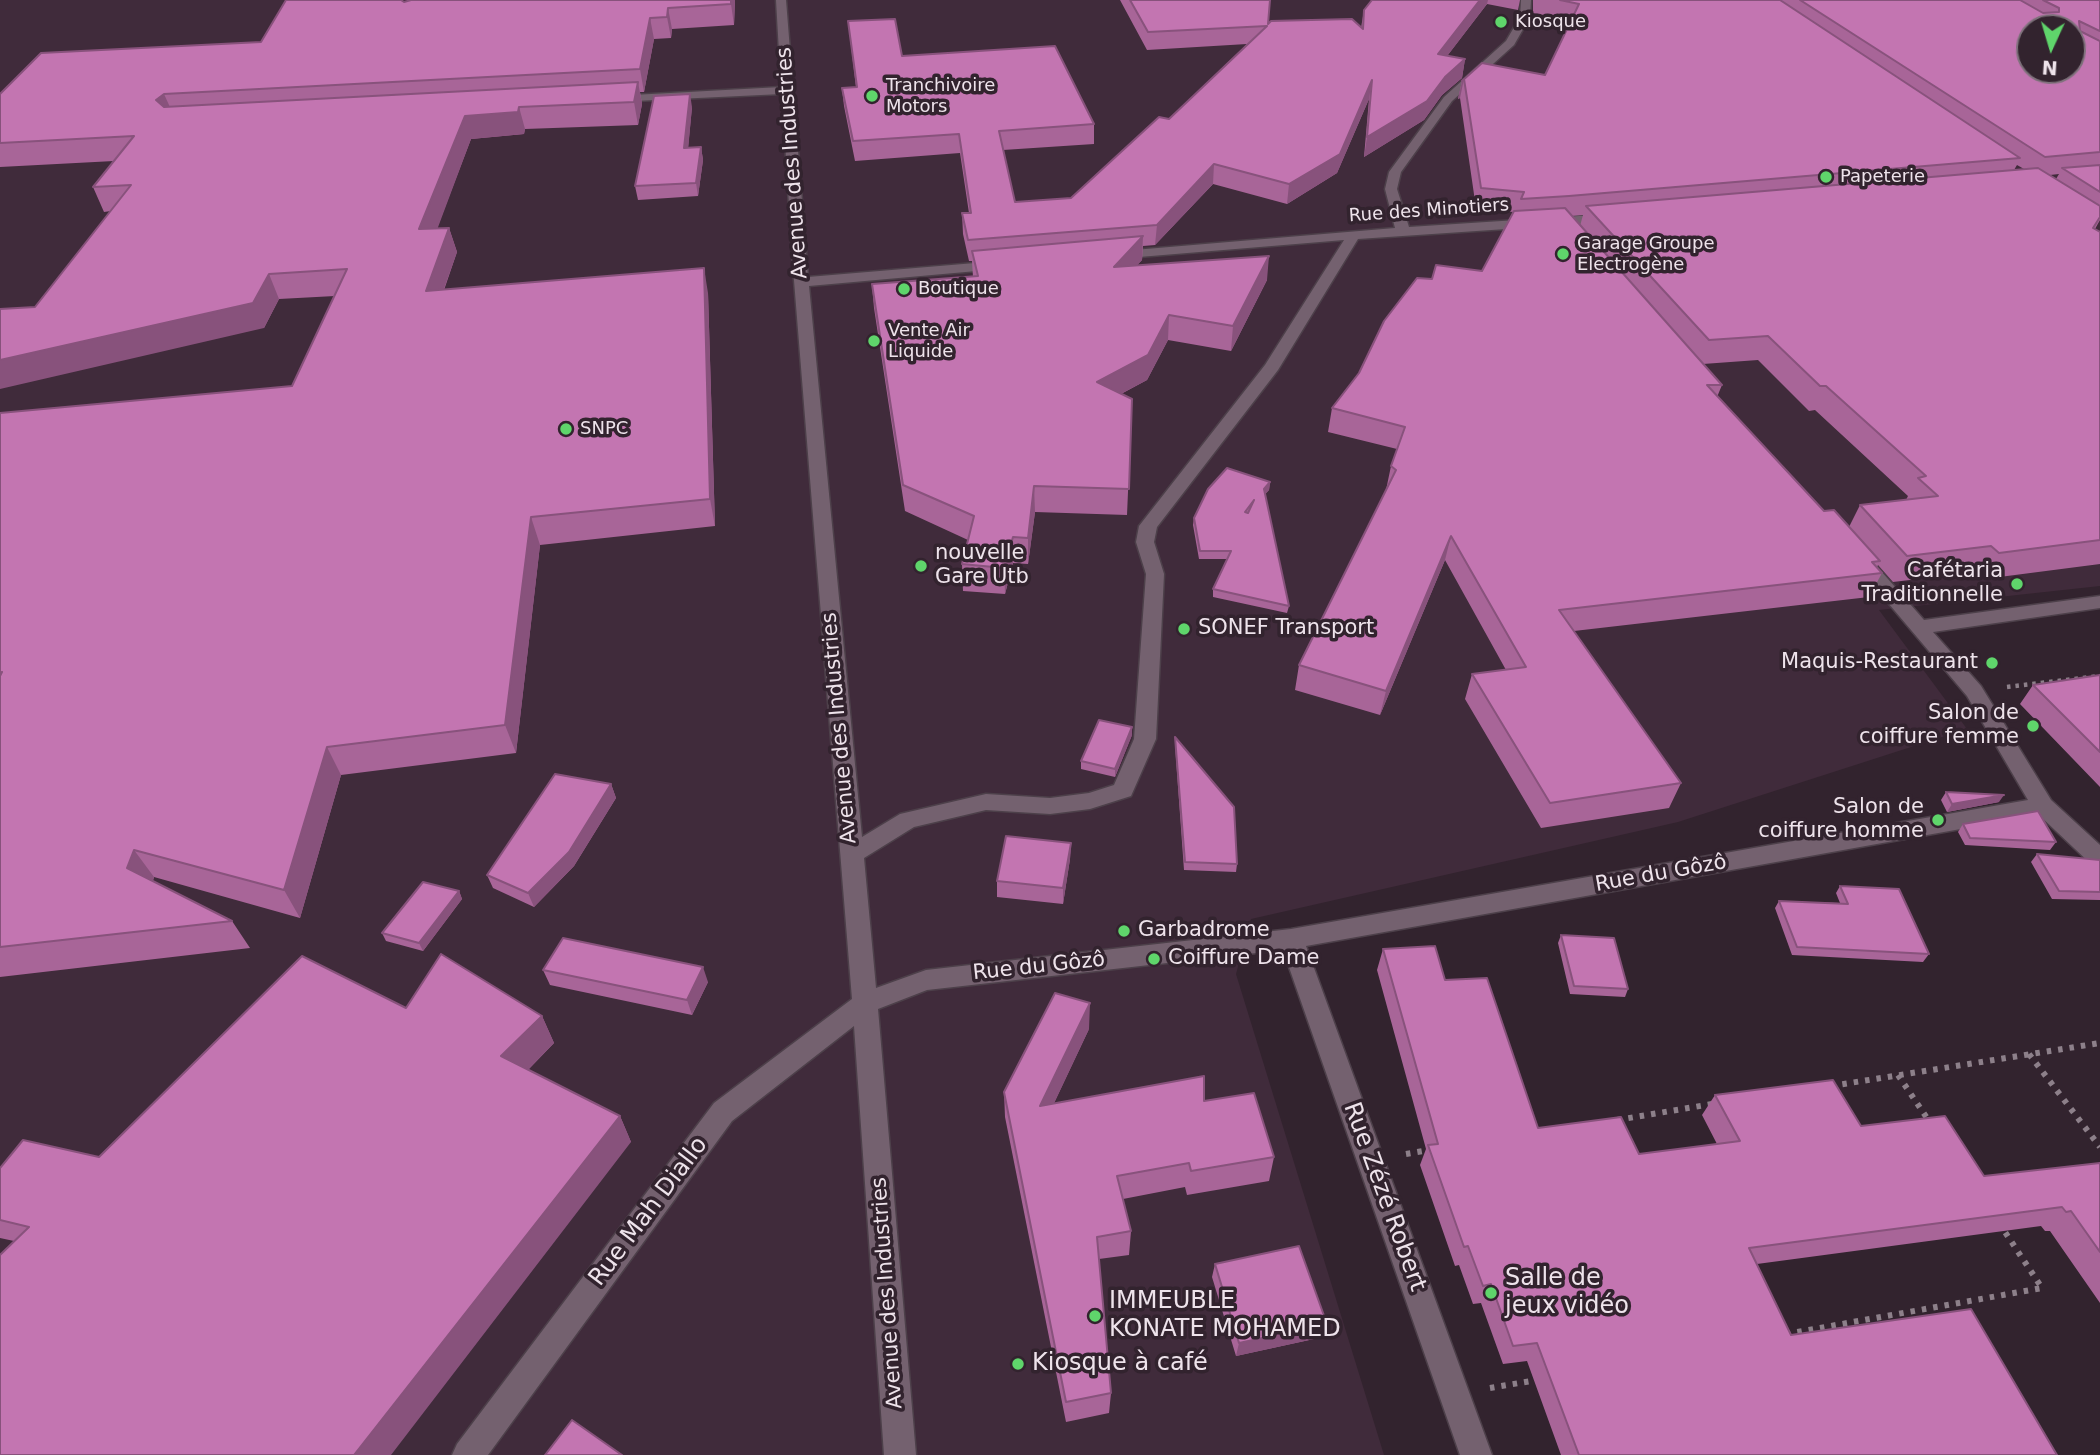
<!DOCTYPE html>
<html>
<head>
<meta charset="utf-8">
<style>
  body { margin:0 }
  #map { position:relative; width:2100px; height:1455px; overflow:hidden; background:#32232e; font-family:"DejaVu Sans",sans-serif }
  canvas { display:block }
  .north { position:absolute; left:2016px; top:14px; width:70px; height:70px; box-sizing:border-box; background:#32232e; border:2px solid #7d707a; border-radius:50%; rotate:184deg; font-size:19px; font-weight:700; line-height:28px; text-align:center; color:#eee3eb }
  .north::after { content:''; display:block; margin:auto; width:24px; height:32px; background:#5fd56b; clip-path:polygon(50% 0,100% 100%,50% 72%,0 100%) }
</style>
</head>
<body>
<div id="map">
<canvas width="2100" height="1455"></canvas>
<div class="north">N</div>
</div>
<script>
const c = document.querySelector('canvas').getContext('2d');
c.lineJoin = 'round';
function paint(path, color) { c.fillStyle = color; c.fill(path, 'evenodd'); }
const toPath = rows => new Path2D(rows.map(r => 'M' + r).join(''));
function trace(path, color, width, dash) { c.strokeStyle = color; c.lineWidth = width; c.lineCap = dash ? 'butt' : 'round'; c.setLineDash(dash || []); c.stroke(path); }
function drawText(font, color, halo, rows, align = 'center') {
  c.font = font + ' "DejaVu Sans",sans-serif'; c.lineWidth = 7; c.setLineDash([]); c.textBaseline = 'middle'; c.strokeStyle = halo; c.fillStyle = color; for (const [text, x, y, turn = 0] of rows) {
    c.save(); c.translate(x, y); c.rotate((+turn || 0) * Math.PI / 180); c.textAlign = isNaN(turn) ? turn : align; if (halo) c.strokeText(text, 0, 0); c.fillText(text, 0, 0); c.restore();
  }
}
paint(toPath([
  [0,0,2100,0,2100,586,1879,610,1967,729,1678,822,1251,919,1236,974,1384,1455,0,1455],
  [2030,28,2072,28,2072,70,2030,70]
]), '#402b3b');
const minor = toPath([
  [776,0,786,0,808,277,999,261,1006,265,999,269,809,286,862,837,900,814,986,794,1050,798,1089,793,1114,785,1134,739,1146,574,1136,542,1139,526,1265,365,1344,240,1115,259,1108,255,1110,252,1395,228,1385,189,1389,172,1444,97,1506,41,1520,17,1521,0,1531,0,1530,17,1514,45,1452,101,1401,172,1397,189,1409,227,1610,214,1617,218,1610,222,1358,239,1278,370,1157,527,1154,542,1164,574,1156,739,1131,796,1090,809,1050,814,986,810,914,827,864,858,876,988,926,970,1291,929,2028,800,1967,696,1850,558,1859,552,1866,554,1924,620,2100,596,2100,608,1933,632,1981,686,2051,800,2100,845,2100,868,2092,865,2039,815,1306,946,1492,1455,1460,1455,1283,950,927,990,878,1009,916,1455,884,1455,854,1026,732,1121,488,1455,452,1455,457,1444,714,1103,852,999,793,268,782,94,614,102,608,99,614,96,781,87,776,0]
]);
trace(minor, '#4d404a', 3);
trace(toPath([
  [2007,687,2100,676]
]), '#8d808a', 4.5, [3.5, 5]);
trace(toPath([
  [2029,1054,2100,1147],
  [1898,1075,1929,1121],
  [1831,1086,2100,1043],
  [1617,1120,1712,1104],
  [1406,1154,1429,1150],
  [1786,1334,2042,1288,2001,1226],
  [1490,1388,1537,1380]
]), '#8d808a', 6, [4.5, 7]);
paint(minor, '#74616f');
paint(toPath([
  [735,0,734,25,672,29,671,38,654,39,644,92,640,92,642,104,638,125,525,129,524,134,471,139,437,228,449,228,457,252,444,290,708,293,715,526,540,545,516,753,341,775,300,918,154,877,153,881,232,921,250,948,0,977,0,413,292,386,335,296,279,299,264,328,35,307,111,211,104,212,93,187,114,161,0,167,0,94,261,42],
  [1120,0,1270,0,1268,24,1361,28,1364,10,1372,0,1520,0,1518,10,1487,4,1447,56,1465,59,1462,78,1442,95,1424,120,1364,157,1369,99,1337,173,1287,204,1213,184,1155,245,1143,246,1142,260,1137,265,1267,280,1231,351,1168,340,1147,380,1121,394,1132,399,1127,515,1035,512,1028,564,1013,563,1005,594,963,591,962,564,968,540,905,511,874,308,872,284,973,277,972,261,969,261,963,234,962,213,969,213,960,153,855,161,844,106,842,88,856,87,848,21,902,56,1094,124,1094,144,1003,150,1015,202,1071,198,1169,119,1247,44,1147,50],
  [1533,0,2100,0,2100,220,2095,229,2100,232,2100,564,1984,579,1976,572,1893,582,1878,565,1877,567,1882,573,1869,597,1574,631,1681,783,1669,808,1541,828,1465,699,1472,674,1506,670,1445,560,1380,715,1295,690,1299,665,1386,490,1391,466,1397,449,1328,432,1332,408,1432,279,1482,271,1513,212,1476,208,1460,98,1458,99,1462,81,1545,75,1571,20,1533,13],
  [2017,165,2024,169,2014,170],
  [2059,174,2056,179,2050,175],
  [1583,215,1580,226,1571,216],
  [1758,360,1809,411,1815,410,1908,496,1906,500,1860,505,1849,527,1824,511,1717,397,1722,385,1703,364],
  [692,107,688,148,701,147,703,160,698,196,638,200,635,186],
  [1270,482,1269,490,1265,494,1289,606,1287,613,1213,597,1213,589,1227,559,1199,559,1193,525,1194,518],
  [2100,675,2100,787,2020,704,2033,685],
  [1132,735,1115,777,1081,769,1081,761],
  [1175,737,1237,864,1236,872,1184,870,1175,745],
  [611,784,616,798,574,866,534,907,493,888,487,875],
  [1946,792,1999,802,1947,812,1941,800],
  [1963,824,2056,842,2050,850,1965,845,1958,832],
  [1071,843,1070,859,1063,904,997,897,997,881],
  [2037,854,2100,860,2100,900,2052,899,2031,862],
  [1840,886,1929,954,1923,962,1792,955,1775,908,1779,901,1840,903,1836,893],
  [459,891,462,899,423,951,386,941,382,933],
  [1561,935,1628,989,1625,997,1570,994,1558,943],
  [1383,949,1445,980,1538,1128,1639,1154,1717,1144,1702,1115,1715,1095,1861,1126,1984,1176,2100,1163,2100,1303,2050,1231,2045,1231,2041,1226,1757,1264,1791,1335,2057,1455,1561,1455,1527,1361,1503,1364,1481,1303,1473,1304,1459,1265,1455,1266,1420,1165,1426,1149,1377,970],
  [543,970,708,982,692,1015,550,985],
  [406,1008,542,1016,554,1043,528,1070,620,1116,631,1142,14,1241,0,1238,0,1168,99,1157],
  [1089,1029,1054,1103,1204,1101,1274,1157,1269,1181,1187,1195,1185,1187,1123,1199,1131,1231,1129,1255,1099,1259,1111,1393,1109,1413,1066,1422,1005,1117,1004,1092],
  [1215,1264,1323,1337,1236,1356,1212,1277]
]), '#a86598');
paint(toPath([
  [731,0,735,0,734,25,731,4],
  [1480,0,1488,0,1487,4,1435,72,1438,54],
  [668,8,672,29,671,38,667,17],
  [650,18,654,39,644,92,640,69],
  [1465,59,1462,78,1442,95,1424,120,1364,157,1367,137,1445,77],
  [1464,79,1460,98,1458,99,1462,81],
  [1372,80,1369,99,1337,173,1287,204,1289,184],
  [638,82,642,104,638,125,634,102],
  [164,94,174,116,156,100],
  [690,94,692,107,687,161,684,148],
  [519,107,525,129,524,134,471,139,428,254,419,229,465,116],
  [701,147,703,160,698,196,696,183],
  [1214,164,1213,184,1155,245,1157,225],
  [449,228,457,252,434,317,426,291],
  [1143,236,1142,260,1113,291,1114,267],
  [1269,256,1267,280,1231,351,1233,326],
  [704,268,708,293,715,526,710,499],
  [269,274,279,299,264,328,0,389,0,360],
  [1169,315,1168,340,1147,380,1096,407,1097,382],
  [1270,482,1269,490,1263,497,1264,489],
  [1034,486,1035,512,1028,564,1028,538],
  [531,517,540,545,516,753,505,725],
  [1451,536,1445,560,1380,715,1386,691],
  [1013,537,1013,563,1005,594,1004,568],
  [1132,727,1132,735,1115,777,1115,769],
  [327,747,341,775,300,918,284,890],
  [611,784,616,798,574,866,534,907,528,893],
  [2004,795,1999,802,1947,812,1952,804],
  [1071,843,1070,859,1063,904,1063,888],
  [134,850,154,877,147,896,127,868],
  [459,891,462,899,423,951,419,943],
  [703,967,708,982,692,1015,687,1000],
  [1090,1003,1089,1029,1041,1131,1040,1106],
  [542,1016,554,1043,515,1083,501,1056],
  [620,1116,631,1142,391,1455,354,1455],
  [1327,1324,1323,1337,1236,1356,1239,1343]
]), '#88527c');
const building = toPath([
  [286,0,401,0,404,2,411,0,731,0,731,4,668,8,667,17,650,18,640,69,164,94,156,100,164,107,638,82,634,102,519,107,518,112,465,116,419,229,449,228,426,291,704,268,710,499,531,517,505,725,327,747,284,890,134,850,127,868,232,921,0,947,0,676,2,672,0,673,0,413,292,386,347,269,269,274,253,303,0,360,0,309,35,307,131,185,93,187,134,136,0,143,0,94,41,53,261,42,286,0],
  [1130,0,1270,0,1268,24,1271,21,1352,19,1363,29,1364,10,1372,0,1480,0,1438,54,1465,59,1445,77,1427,101,1367,137,1372,80,1340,154,1289,184,1214,164,1157,225,968,240,962,213,971,213,959,134,853,141,842,88,857,87,848,21,895,19,902,56,1055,46,1094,124,999,131,1015,202,1071,198,1159,117,1169,119,1267,26,1148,32,1130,0],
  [1560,0,1780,0,2020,158,1569,196,1521,199,1524,192,1481,188,1464,79,1462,81,1482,63,1545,75,1579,4,1560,0],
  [1800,0,2020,0,2043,13,2059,12,2059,8,2043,0,2100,0,2100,31,2079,21,2080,31,2100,41,2100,152,2045,157,1800,0],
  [2030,28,2072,28,2072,70,2030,70,2030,28],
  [690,94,684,148,701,147,696,183,635,186,654,96,690,94],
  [2100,165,2100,192,2062,168,2100,165],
  [2038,168,2100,206,2100,217,2093,228,2100,232,2100,540,1999,553,1991,546,1907,556,1860,505,1938,496,1918,478,1926,476,1826,386,1820,386,1768,336,1709,340,1586,206,2038,168],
  [1565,208,1722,385,1707,385,1824,511,1834,510,1880,561,1872,562,1882,573,1559,610,1681,783,1550,803,1472,674,1526,667,1451,536,1386,691,1299,665,1396,470,1391,466,1405,427,1332,408,1359,373,1384,321,1417,278,1432,279,1436,265,1482,271,1514,211,1565,208],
  [1143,236,1114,267,1269,256,1233,326,1169,315,1148,355,1097,382,1132,399,1129,489,1034,486,1028,538,1013,537,1004,568,962,564,974,516,903,485,872,284,978,276,972,251,1143,236],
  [1227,468,1270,482,1264,489,1289,606,1213,589,1231,551,1200,551,1194,518,1208,489,1227,468],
  [1254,500,1248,513,1245,512,1254,500],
  [2100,675,2100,752,2033,685,2100,675],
  [1099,720,1132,727,1115,769,1081,761,1099,720],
  [1175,737,1234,807,1237,864,1185,862,1175,737],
  [555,774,611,784,569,852,528,893,487,875,555,774],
  [1946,792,2004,795,1952,804,1946,792],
  [2038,811,2056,842,1970,838,1963,824,2038,811],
  [1006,836,1071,843,1063,888,997,881,1006,836],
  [2037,854,2100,860,2100,892,2059,891,2037,854],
  [423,882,459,891,419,943,382,933,423,882],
  [1840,886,1899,889,1929,954,1797,947,1779,901,1848,904,1840,886],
  [1561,935,1614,938,1628,989,1574,986,1561,935],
  [563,938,703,967,687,1000,543,970,563,938],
  [1435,946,1445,980,1487,978,1538,1128,1621,1117,1639,1154,1740,1141,1715,1095,1833,1080,1861,1126,1945,1116,1984,1176,2100,1163,2100,1252,2071,1211,2066,1212,2062,1207,1749,1248,1791,1335,1971,1309,2057,1455,1579,1455,1537,1343,1513,1346,1491,1284,1483,1286,1468,1246,1464,1247,1428,1145,1438,1144,1383,949,1435,946],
  [441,954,542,1016,501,1056,620,1116,354,1455,0,1455,0,1255,29,1227,0,1220,0,1168,23,1140,99,1157,302,956,406,1008,441,954],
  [1055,993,1090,1003,1040,1106,1204,1076,1204,1101,1254,1093,1274,1157,1191,1171,1189,1163,1117,1176,1131,1231,1097,1237,1111,1393,1066,1402,1004,1092,1055,993],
  [1299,1246,1327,1324,1239,1343,1215,1264,1299,1246],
  [572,1420,622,1455,545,1455,572,1420]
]);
paint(building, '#c375b1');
trace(building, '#88527c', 2);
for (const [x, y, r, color] of [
  [1501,22,7,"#5fd56b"],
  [872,96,7,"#5fd56b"],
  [1826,177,7,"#5fd56b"],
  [1563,254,7,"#5fd56b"],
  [904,289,7,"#5fd56b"],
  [874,341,7,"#5fd56b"],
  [566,429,7,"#5fd56b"],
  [921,566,7,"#5fd56b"],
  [2017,584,7,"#5fd56b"],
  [1184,629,7,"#5fd56b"],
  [1992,663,7,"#5fd56b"],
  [2033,726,7,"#5fd56b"],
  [1938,820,7,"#5fd56b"],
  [1124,931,7,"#5fd56b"],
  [1154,959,7,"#5fd56b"],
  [1491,1293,7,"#5fd56b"],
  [1095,1316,7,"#5fd56b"],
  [1018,1364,7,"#5fd56b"]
]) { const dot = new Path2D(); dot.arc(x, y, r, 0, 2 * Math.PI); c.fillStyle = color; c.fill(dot); trace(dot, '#32232e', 2.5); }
drawText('18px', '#eee3eb', '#32232e', [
  ["Kiosque",1515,22],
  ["Tranchivoire",886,86],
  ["Motors",886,107],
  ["Papeterie",1840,177],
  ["Garage Groupe",1577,244],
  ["Electrogène",1577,265],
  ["Boutique",918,289],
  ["Vente Air",888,331],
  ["Liquide",888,352],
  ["SNPC",580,429]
], 'left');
drawText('18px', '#eee3eb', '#32232e', [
  ["Rue des Minotiers",1429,211,-4]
]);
drawText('21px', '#eee3eb', '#32232e', [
  ["Avenue des Industries",793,163,-94],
  ["Avenue des Industries",840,728,-95],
  ["Rue du Gôzô",1661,874,-10],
  ["Rue du Gôzô",1039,967,-6],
  ["Avenue des Industries",888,1293,-94]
]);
drawText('21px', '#eee3eb', '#32232e', [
  ["nouvelle",935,554],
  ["Gare Utb",935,578],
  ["Cafétaria",2003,572,"right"],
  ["Traditionnelle",2003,596,"right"],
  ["SONEF Transport",1198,629],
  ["Maquis-Restaurant",1978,663,"right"],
  ["Salon de",2019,714,"right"],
  ["coiffure femme",2019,738,"right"],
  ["Salon de",1924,808,"right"],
  ["coiffure homme",1924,832,"right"],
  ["Garbadrome",1138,931],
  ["Coiffure Dame",1168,959]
], 'left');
drawText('24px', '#eee3eb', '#32232e', [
  ["Rue Zézé Robert",1384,1197,70],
  ["Rue Mah Diallo",649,1212,-53]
]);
drawText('24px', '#eee3eb', '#32232e', [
  ["Salle de",1505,1279],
  ["jeux vidéo",1505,1307],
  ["IMMEUBLE",1109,1302],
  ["KONATE MOHAMED",1109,1330],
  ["Kiosque à café",1032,1364]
], 'left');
</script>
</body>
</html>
